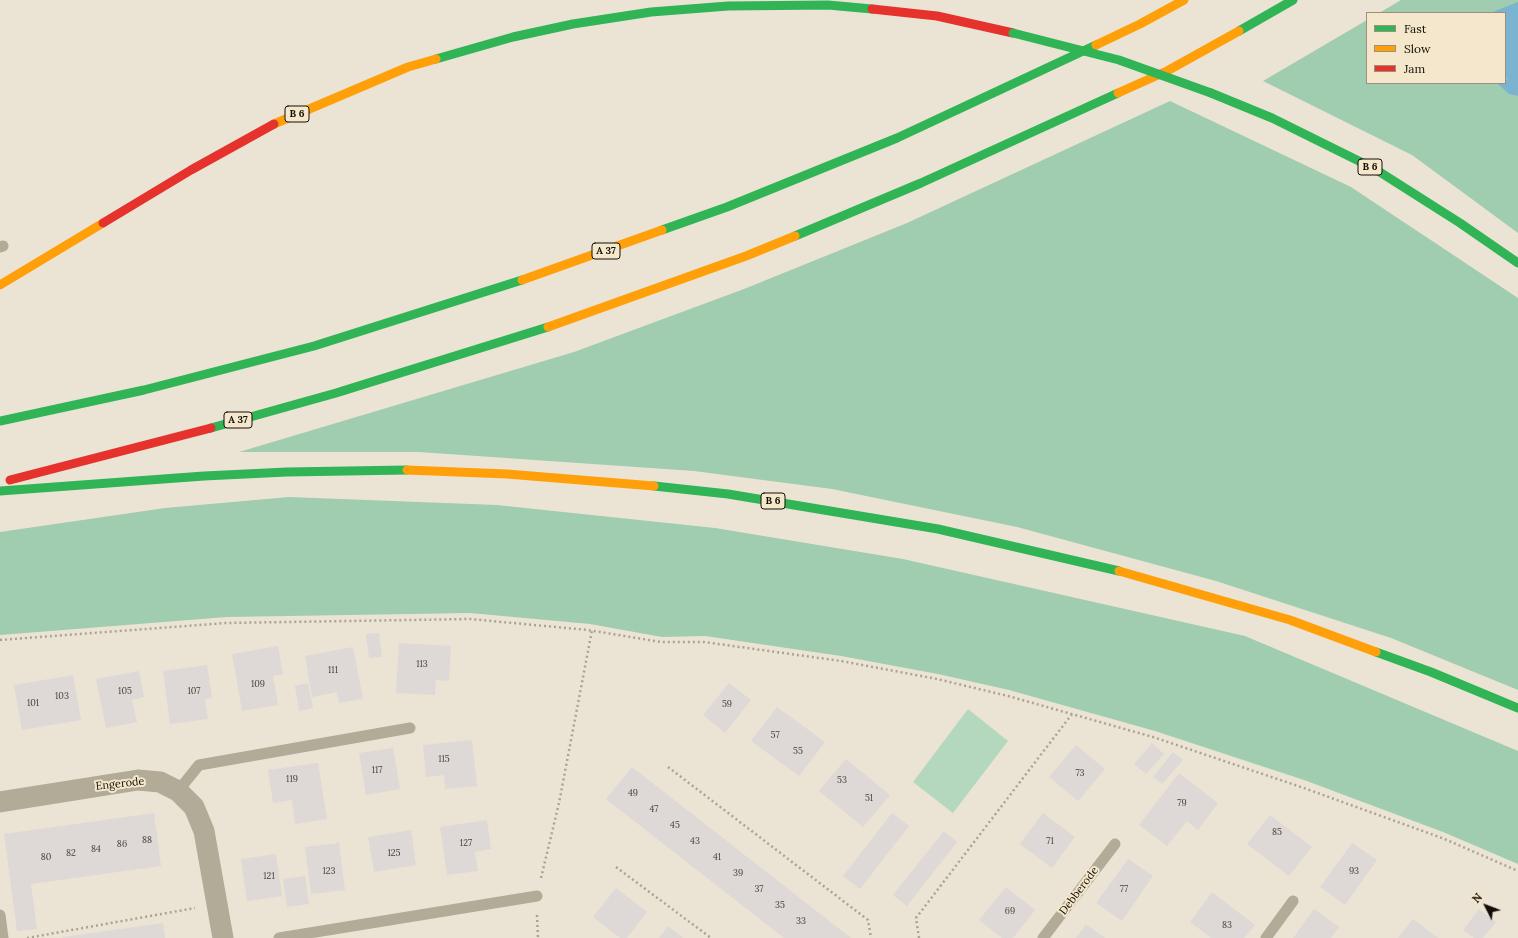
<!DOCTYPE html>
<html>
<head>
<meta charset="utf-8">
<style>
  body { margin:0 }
  #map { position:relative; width:1518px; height:938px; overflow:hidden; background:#ebe4d4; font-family:Lora,serif }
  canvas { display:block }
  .legend { position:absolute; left:1366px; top:12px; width:140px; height:72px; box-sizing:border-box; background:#f4e7cb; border:1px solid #9a907c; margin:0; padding:5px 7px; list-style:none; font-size:12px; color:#120e05 }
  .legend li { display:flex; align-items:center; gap:8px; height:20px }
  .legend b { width:20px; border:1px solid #9a907c }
  .north { position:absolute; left:1466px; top:886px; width:40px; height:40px; -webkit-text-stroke:3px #f4e7cb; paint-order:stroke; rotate:312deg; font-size:11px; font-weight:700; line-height:16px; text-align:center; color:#120e05 }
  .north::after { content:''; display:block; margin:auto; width:14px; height:18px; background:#120e05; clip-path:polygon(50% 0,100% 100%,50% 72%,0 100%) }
</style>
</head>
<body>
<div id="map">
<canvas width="1518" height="938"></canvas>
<ul class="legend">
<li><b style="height:5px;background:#30b455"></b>Fast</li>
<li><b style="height:5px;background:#ff9f0a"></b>Slow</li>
<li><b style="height:5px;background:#e5322d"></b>Jam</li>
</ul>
<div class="north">N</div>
</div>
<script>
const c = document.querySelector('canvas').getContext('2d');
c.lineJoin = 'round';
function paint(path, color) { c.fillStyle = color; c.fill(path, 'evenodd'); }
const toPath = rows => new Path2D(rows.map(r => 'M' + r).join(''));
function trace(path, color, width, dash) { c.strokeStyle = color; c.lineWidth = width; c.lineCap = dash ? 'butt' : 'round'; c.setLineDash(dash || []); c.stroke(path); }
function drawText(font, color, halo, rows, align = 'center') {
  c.font = font + ' Lora,serif'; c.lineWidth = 4; c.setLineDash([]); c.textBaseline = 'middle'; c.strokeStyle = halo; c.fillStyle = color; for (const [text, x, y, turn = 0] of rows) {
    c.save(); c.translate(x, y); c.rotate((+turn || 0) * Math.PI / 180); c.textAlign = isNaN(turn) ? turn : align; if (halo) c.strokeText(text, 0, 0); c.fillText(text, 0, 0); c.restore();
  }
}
paint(toPath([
  [968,709,1008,741,953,813,913,782]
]), '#b4d8bd');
paint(toPath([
  [1401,0,1518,0,1518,233,1412,155,1263,81,1367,20,1367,83,1505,83,1505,13,1379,13],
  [1170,101,1351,187,1518,298,1518,690,1391,638,1216,581,1017,527,832,489,694,471,419,452,239,452,574,352,744,289,907,223],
  [289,497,497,505,715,528,903,559,1245,636,1518,751,1518,864,1443,832,1304,780,1155,731,1009,690,938,674,841,656,705,636,662,637,590,624,470,613,227,617,0,635,0,532,165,508]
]), '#a0cdaf');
paint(toPath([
  [1518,2,1518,96,1509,94,1497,83,1505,83,1505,80,1508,79,1505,77,1505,13,1490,13]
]), '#7ab4d0');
paint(toPath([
  [379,633,382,657,369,658,366,634],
  [399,643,451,646,449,681,436,680,435,695,396,693],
  [278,646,283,674,273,676,278,705,242,711,232,654],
  [353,647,363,699,339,703,337,692,312,697,305,656],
  [207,665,212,698,205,699,208,719,170,724,163,671],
  [139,671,144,697,132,700,137,722,106,728,96,679],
  [73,675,81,720,22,730,14,685],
  [308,683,313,708,299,711,295,686],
  [729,683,751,700,725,733,703,715],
  [777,707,825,742,799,776,751,741],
  [472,740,477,786,445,789,444,775,426,777,423,745],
  [1152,743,1164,754,1146,774,1134,764],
  [1076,745,1105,769,1078,801,1049,777],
  [393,748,400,789,366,795,359,753],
  [1173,752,1183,760,1162,784,1153,777],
  [846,759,890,795,863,827,819,791],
  [318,763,327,819,295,824,292,800,273,803,268,770],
  [632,767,851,938,784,938,606,799],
  [1179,773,1218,803,1198,830,1187,821,1167,846,1139,825],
  [154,813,161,866,31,884,37,929,17,931,4,834],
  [892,813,909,826,860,889,843,876],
  [1043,813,1075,837,1052,868,1020,844],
  [1270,815,1312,847,1289,876,1247,844],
  [487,820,491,849,475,852,478,871,447,875,440,827],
  [411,830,416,865,374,872,368,837],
  [944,831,957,842,907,906,893,895],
  [339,843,345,890,311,894,305,847],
  [1352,843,1377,860,1345,905,1320,887],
  [276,854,282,896,247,901,241,859],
  [1128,859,1153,876,1122,921,1096,903],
  [305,876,309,904,287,907,283,879],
  [1006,887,1035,910,1013,938,1002,938,979,920],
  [616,888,647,912,627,938,620,938,593,917],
  [1212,892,1255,925,1244,938,1211,938,1190,922],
  [1314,909,1339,927,1331,938,1293,938],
  [1479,909,1496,922,1483,938,1474,938,1463,930],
  [1413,919,1438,938,1398,938],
  [163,923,165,938,63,938,63,937],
  [1086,924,1105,938,1076,938],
  [668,926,683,938,659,938]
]), '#ded8d6');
trace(toPath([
  [0,640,226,623,470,619,588,630,661,642,704,642,841,661,937,679,1008,696,1153,737,1301,787,1442,838,1518,871],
  [668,767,868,920,871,938],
  [616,867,711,938],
  [541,878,559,803,592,630],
  [537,915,538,938],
  [27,938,195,908],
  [919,938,916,918,1072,714]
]), '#a9a394', 2.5, [2, 3]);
trace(toPath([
  [0,247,3,246],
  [178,791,199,765,410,728],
  [0,915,3,938],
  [279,938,537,896],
  [1043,938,1115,844],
  [1266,938,1293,901]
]), '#b2ab98', 11);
trace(toPath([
  [0,802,138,780,160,782,178,791,194,807,204,831,223,938]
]), '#b2ab98', 21);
trace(toPath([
  [1239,31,1293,0],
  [436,59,513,37,573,24,651,12,728,6,828,5,872,9],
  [1211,93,1272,118,1375,169,1460,223,1518,263],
  [662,230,727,207,897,138,1096,45],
  [795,236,921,183,1118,93],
  [0,421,144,390,314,346,522,280],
  [211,428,336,393,548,327],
  [654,486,728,494,938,529,1119,571],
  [0,491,204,476,287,472,407,470],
  [1376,652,1431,672,1518,708]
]), '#30b455', 9);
trace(toPath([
  [1096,45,1140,24,1184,0],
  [1118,93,1167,71,1239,31],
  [274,124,408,67,436,59],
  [522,280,662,230],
  [0,285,103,223],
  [548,327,746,256,795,236],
  [407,470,507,474,654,486],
  [1119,571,1290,620,1376,652]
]), '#ff9f0a', 9);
trace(toPath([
  [872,9,937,16,1013,33],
  [103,223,191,170,274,124],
  [10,480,211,428]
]), '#e5322d', 9);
trace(toPath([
  [1013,33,1119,60,1211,93]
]), '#30b455', 9);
drawText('9px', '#46423a', null, [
  ["113",422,664],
  ["111",333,670],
  ["109",258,684],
  ["105",125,691],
  ["107",194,691],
  ["103",62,696],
  ["101",33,703],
  ["59",727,704],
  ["57",775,735],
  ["55",798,751],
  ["115",444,759],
  ["117",377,770],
  ["73",1080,773],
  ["119",292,779],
  ["53",842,780],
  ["49",633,793],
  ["51",869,798],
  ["79",1182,803],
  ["47",654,809],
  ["45",675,825],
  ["85",1277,832],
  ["88",147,840],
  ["43",695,841],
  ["71",1050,841],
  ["127",466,843],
  ["86",122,844],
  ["84",96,849],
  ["82",71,853],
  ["125",394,853],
  ["80",46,857],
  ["41",717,857],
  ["123",329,871],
  ["93",1354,871],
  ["39",738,873],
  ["121",269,876],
  ["37",759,889],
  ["77",1124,889],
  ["35",780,905],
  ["69",1010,911],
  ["33",801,921],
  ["83",1227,925]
]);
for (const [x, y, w] of [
  [297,114,24],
  [1370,167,24],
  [606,251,28],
  [238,420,28],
  [773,501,24]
]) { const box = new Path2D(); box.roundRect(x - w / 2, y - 8, w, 16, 3); c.fillStyle = '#f4e7cb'; c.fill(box); trace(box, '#120e05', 1); }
drawText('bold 10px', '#120e05', null, [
  ["B 6",297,114],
  ["B 6",1370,167],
  ["A 37",606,251],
  ["A 37",238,420],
  ["B 6",773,501]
]);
drawText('11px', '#120e05', '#f4e7cb', [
  ["Engerode",120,784,-6],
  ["Debberode",1079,891,-53]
]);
</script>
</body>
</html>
